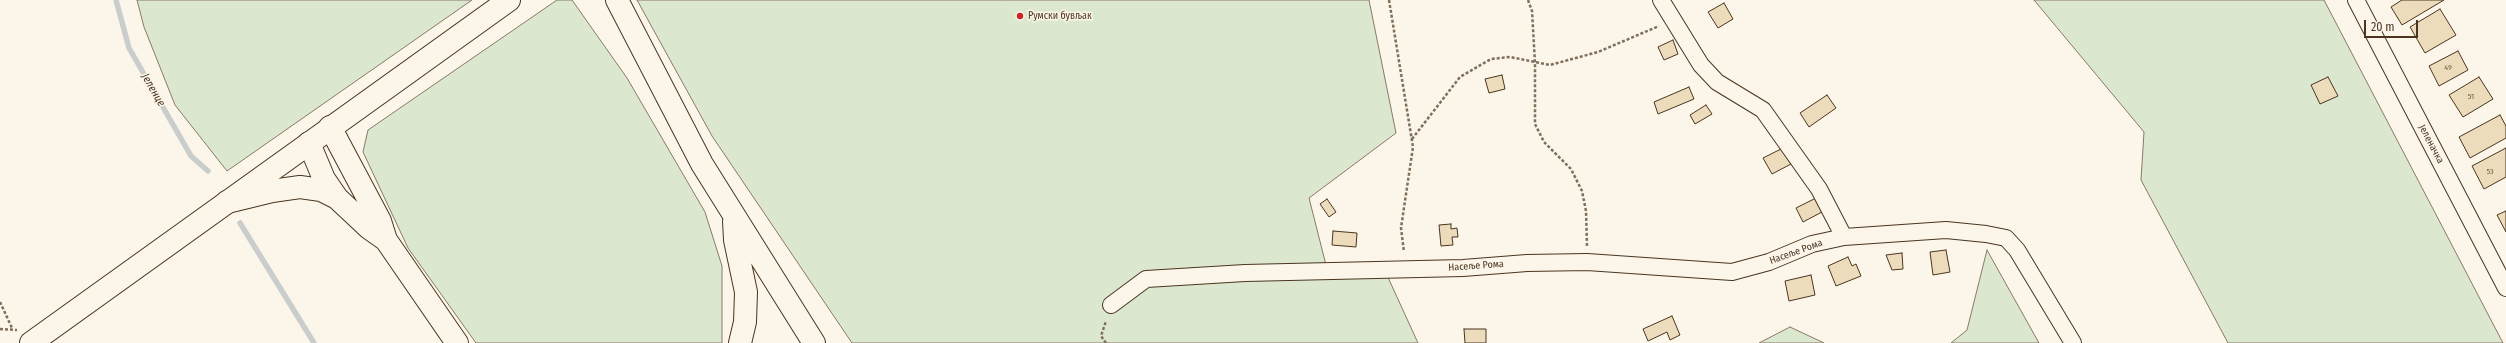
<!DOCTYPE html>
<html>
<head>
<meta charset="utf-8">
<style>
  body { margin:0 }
  #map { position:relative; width:2506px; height:343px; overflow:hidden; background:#fbf6e9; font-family:"Fira Sans Condensed",sans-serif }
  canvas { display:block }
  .scale { position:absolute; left:2364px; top:20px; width:54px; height:18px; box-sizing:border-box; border:2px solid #4a3520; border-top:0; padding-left:5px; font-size:12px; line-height:14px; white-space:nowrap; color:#4a3520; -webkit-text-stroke:3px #fbf6e9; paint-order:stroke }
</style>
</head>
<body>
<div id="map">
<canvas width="2506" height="343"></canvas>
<div class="scale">20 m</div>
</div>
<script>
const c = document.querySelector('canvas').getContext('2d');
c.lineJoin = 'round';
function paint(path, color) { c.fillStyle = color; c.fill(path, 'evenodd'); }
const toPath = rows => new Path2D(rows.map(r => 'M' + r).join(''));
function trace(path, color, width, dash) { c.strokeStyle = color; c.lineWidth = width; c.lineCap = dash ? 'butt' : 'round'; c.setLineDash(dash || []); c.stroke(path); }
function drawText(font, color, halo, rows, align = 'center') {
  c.font = font + ' "Fira Sans Condensed",sans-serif'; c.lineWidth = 3; c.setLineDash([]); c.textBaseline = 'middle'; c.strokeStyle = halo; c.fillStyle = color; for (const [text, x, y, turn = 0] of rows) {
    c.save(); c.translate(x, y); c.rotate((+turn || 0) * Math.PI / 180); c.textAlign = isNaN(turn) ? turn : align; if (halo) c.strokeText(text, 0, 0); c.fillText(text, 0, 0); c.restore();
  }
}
const green = toPath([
  [137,0,472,0,227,171,175,105,144,27,137,0],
  [557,0,572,0,627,78,705,212,722,266,722,343,476,343,408,248,363,152,368,130,557,0],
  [637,0,1369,0,1396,133,1309,198,1326,265,1386,273,1418,343,852,343,712,136,637,0],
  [2034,0,2324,0,2503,343,2228,343,2141,180,2144,132,2034,0],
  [1987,250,2039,343,1951,343,1967,330,1987,250],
  [1790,327,1824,343,1759,343,1790,327]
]);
paint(green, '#dce7d0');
trace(green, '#887966', 1);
trace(toPath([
  [116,0,129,48,191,156,208,171],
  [240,223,314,343]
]), '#c9cecd', 5.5);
const building = toPath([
  [2402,0,2444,0,2402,25,2391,7,2402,0],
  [1724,3,1733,19,1718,28,1708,12,1724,3],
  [2440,9,2456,35,2425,53,2410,27,2440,9],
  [1673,40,1678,54,1664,60,1658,47,1673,40],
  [2458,51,2468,70,2439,86,2429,66,2458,51],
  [1502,75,1505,89,1489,93,1485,79,1502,75],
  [2328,77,2338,96,2320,104,2311,85,2328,77],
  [2479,77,2493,99,2463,117,2449,95,2479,77],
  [1689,87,1694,99,1658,114,1654,102,1689,87],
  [1827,95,1836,108,1809,127,1800,113,1827,95],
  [1706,105,1712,114,1695,124,1690,115,1706,105],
  [2500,115,2506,126,2506,138,2470,158,2459,137,2500,115],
  [1783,148,1791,164,1772,174,1763,158,1783,148],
  [2506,148,2506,177,2484,189,2472,166,2506,148],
  [1816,198,1822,212,1803,222,1796,208,1816,198],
  [1327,199,1336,212,1329,217,1320,204,1327,199],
  [2506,211,2506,232,2497,215,2506,211],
  [1451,224,1451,229,1457,228,1458,237,1452,237,1453,245,1441,246,1439,225,1451,224],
  [1333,231,1357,233,1356,247,1332,245,1333,231],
  [1946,250,1950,272,1933,275,1930,252,1946,250],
  [1902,253,1903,269,1892,270,1886,255,1902,253],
  [1848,257,1852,266,1856,264,1861,276,1836,286,1828,266,1848,257],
  [1811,275,1815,295,1789,301,1785,281,1811,275],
  [1672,316,1680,335,1670,340,1667,332,1648,341,1643,329,1672,316],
  [1464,329,1486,329,1486,343,1465,343,1464,329]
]);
paint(building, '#ecdcbc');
trace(building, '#4a3520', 1);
const street = toPath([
  [1661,0,1701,65,1717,82,1763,110,1819,189,1844,237,1946,230,1986,234,2006,238,2017,250,2073,343],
  [2356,0,2506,288],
  [1111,305,1146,279,1245,273,1463,268,1527,263,1587,262,1732,272,1769,262,1812,244,1844,237]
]);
const secondary = toPath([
  [31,343,509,0]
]);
const primary = toPath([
  [617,0,702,164,814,343],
  [330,127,380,221,386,240,457,343],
  [309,143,324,179,337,198,369,228,386,240],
  [227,202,272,191,300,187,321,190,337,198],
  [734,221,735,240,746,292,745,322,740,343]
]);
trace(street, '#4a3520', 18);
trace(secondary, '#4a3520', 24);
trace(primary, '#4a3520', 24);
trace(toPath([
  [1389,0,1413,147,1401,228,1404,252],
  [1528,0,1532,11,1535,63,1535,124,1544,142,1571,169,1582,191,1586,211,1587,246],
  [1412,139,1460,77,1491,59,1510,57,1550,65,1598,52,1659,26],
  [0,302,12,328],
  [0,329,17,330],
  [1106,343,1101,336,1106,321]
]), '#7f6f5c', 2.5, [3, 2]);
trace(street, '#fbf6e9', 16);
trace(secondary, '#fbf6e9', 22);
trace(primary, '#fbf6e9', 22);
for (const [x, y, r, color] of [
  [1020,16,4,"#c62828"]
]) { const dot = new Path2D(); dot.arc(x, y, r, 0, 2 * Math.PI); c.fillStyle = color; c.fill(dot); trace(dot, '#fbf6e9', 1.5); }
drawText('8px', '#725f47', null, [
  ["49",2448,68],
  ["51",2471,97],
  ["53",2490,172]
]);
drawText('10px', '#4a3520', '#fbf6e9', [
  ["Румски бувљак",1028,16]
], 'left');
drawText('10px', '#4a3520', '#fbf6e9', [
  ["Јеленачка",2431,144,62],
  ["Насеље Рома",1796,252,-20],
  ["Насеље Рома",1476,266,-4]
]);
drawText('italic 11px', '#4a3520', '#fbf6e9', [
  ["Јеленце",153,90,60]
]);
</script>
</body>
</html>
